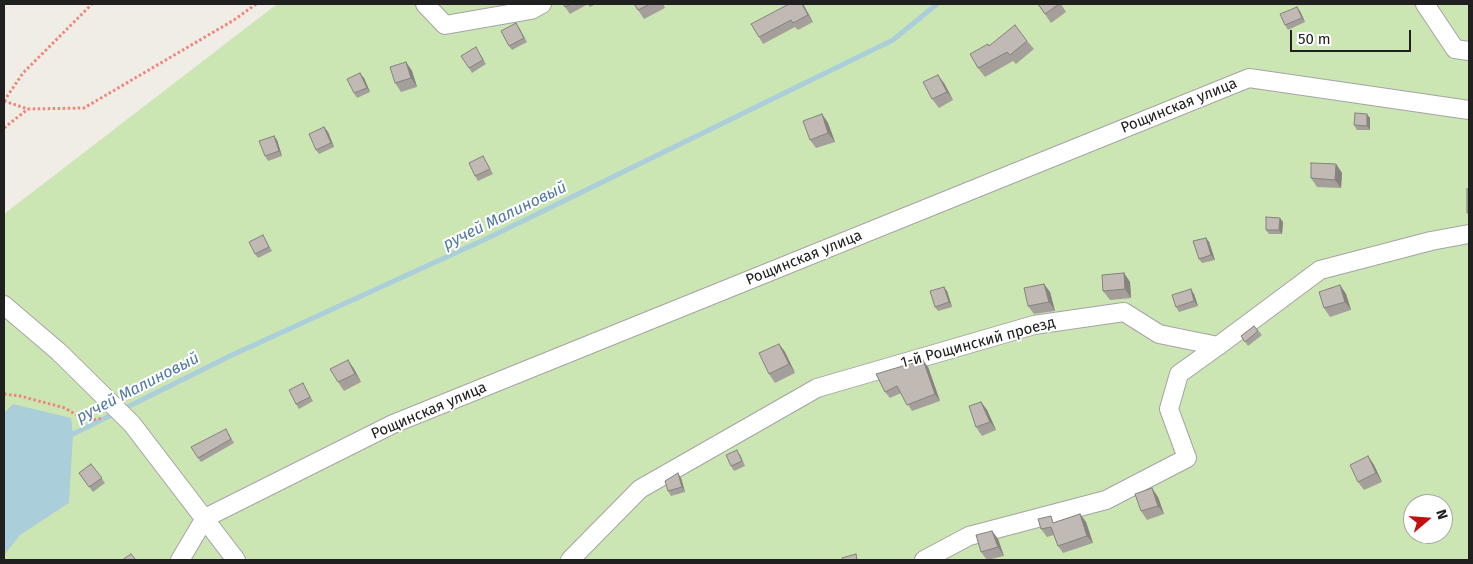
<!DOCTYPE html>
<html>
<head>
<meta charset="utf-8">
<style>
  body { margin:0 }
  #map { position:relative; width:1473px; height:564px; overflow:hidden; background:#f0ede7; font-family:"Fira Sans",sans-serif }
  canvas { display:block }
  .frame { position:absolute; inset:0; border:5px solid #202020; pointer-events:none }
  .north { position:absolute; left:1403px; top:494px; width:50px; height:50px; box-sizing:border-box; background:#fff; border:1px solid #a6a6a6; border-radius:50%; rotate:72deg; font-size:14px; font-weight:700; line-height:20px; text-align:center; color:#202020 }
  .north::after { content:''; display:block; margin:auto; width:18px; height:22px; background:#c1110f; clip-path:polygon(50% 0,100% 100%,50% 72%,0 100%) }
  .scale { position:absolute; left:1290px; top:30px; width:121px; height:22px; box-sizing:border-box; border:2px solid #202020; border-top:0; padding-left:6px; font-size:15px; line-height:18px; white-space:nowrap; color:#202020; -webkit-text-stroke:4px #fff; paint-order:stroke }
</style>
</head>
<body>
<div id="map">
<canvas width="1473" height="564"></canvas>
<div class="frame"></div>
<div class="north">N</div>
<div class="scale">50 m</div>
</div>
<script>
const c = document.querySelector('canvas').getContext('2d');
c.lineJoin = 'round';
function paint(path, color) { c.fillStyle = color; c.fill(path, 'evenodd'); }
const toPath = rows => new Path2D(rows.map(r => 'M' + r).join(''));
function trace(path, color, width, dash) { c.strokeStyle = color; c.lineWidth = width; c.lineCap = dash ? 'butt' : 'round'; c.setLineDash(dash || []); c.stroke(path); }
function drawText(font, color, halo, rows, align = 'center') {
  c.font = font + ' "Fira Sans",sans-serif'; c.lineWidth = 4; c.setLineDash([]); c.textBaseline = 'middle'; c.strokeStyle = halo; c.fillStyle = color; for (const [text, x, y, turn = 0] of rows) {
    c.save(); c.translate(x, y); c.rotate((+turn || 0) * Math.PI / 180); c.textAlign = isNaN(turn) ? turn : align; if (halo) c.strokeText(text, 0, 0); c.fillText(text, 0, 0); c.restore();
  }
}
paint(toPath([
  [277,4,1469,4,1469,560,4,560,4,214],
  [1413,504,1443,504,1443,534,1413,534]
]), '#cbe6b2');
paint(toPath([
  [13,404,71,418,73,434,69,503,20,535,4,555,4,413]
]), '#abcfda');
trace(toPath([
  [73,434,230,356,488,238,893,40,937,4]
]), '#abcfda', 5);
const minor = toPath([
  [425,4,445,25,531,10,542,4],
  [1425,4,1455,49,1469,51],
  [4,305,59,352,132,424,236,560],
  [180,560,205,518,393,424,1249,78,1469,110],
  [570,560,640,489,817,388,1034,325,1124,312,1159,334,1218,346,1320,270,1431,241,1469,234],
  [924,560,969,536,1106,500,1187,458,1169,409,1179,374,1218,346]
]);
trace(minor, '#a4a4a4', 20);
trace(toPath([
  [4,101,28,109,84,108,234,20,256,4],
  [4,101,23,73,92,4],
  [4,128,28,109],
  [4,394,20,396,65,408,87,421,103,418]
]), '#f08679', 3, [2.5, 2.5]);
trace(minor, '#fff', 18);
paint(toPath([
  [563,4,588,4,570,14],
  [588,4,596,4,590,7],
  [634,4,663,4,665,8,644,19],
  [803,4,813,22,798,30,795,27,763,44,759,37],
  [1038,4,1061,4,1066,12,1051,23],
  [1300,11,1305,22,1288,30,1285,25],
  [519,27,527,42,512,50,509,46],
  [1027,41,1034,49,1016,64,1013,61,985,77,978,68,989,46],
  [476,47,486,64,472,73,469,68],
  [406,62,412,71,417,87,401,92,395,83],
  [364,78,370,92,357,98,354,93],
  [944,83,953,100,939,108,932,99],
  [822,114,828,123,835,142,816,148,810,140],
  [1370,118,1370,130,1357,130,1354,125],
  [324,127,328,132,334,147,319,154,316,150],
  [274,136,277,140,282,156,268,161,265,156],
  [483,156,493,174,478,181,475,176],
  [1336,164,1342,173,1341,188,1317,187,1311,178],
  [1283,222,1282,234,1269,234,1266,230],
  [263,235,272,251,258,258,255,254],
  [1206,238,1209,242,1215,260,1202,263,1199,259],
  [1124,273,1130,282,1131,298,1110,300,1103,291],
  [1340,285,1346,294,1351,310,1330,317,1324,308],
  [947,291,952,307,938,311,935,307],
  [1050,292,1055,311,1034,314,1028,306],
  [1194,294,1198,306,1179,312,1176,307],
  [1254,326,1262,335,1248,346,1241,336],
  [779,344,785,352,795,373,775,383,769,374],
  [348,360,354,369,361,382,344,391,338,382],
  [928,367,940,401,912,411,901,393,890,398,885,392],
  [303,383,313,401,299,409,296,404],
  [981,402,987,410,996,430,982,436,976,427],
  [226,429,234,443,201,462,198,458],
  [740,454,745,466,734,471,731,466],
  [1368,456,1374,465,1382,482,1364,490,1358,482],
  [91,464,105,483,93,492,79,473],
  [681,478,685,492,671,496,668,491],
  [1158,497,1164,514,1147,520,1141,511],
  [1080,514,1086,522,1093,543,1063,553,1058,546,1054,535,1047,537,1041,529,1055,522],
  [992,531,998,539,1004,556,987,560,981,552]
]), '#a59f9b');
paint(toPath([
  [802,4,803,4,813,22,808,15],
  [1297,7,1300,11,1305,22,1302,18],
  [406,62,412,71,417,87,411,78],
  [360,73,364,78,370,92,367,88],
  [938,75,944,83,953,100,947,92],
  [822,114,828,123,835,142,828,133],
  [1367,114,1370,118,1370,130,1367,126],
  [324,127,328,132,334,147,331,143],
  [274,136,277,140,282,156,279,151],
  [1336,164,1342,173,1341,188,1335,180],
  [1280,218,1283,222,1282,234,1279,230],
  [1206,238,1209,242,1215,260,1211,255],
  [1124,273,1130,282,1131,298,1125,289],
  [1044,284,1050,292,1055,311,1049,302],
  [1340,285,1346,294,1351,310,1345,302],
  [944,287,947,291,952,307,949,302],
  [1191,289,1194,294,1198,306,1194,301],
  [779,344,785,352,795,373,789,364],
  [348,360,354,369,361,382,355,374],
  [923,360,928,367,940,401,935,394],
  [981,402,987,410,996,430,990,422],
  [1368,456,1374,465,1382,482,1376,473],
  [678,473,681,478,685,492,682,487],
  [1152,488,1158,497,1164,514,1158,506],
  [1080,514,1086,522,1093,543,1087,536],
  [992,531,998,539,1004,556,998,547]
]), '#86827e');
const building = toPath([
  [563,4,571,4,565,7,563,4],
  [634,4,650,4,638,10,634,4],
  [789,4,802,4,808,15,793,23,791,20,759,37,751,24,789,4],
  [1038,4,1059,4,1045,14,1038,4],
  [1297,7,1302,18,1285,25,1280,14,1297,7],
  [516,23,524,38,509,46,501,31,516,23],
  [1015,25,1027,41,1010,55,1007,52,978,68,970,54,988,44,989,46,1015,25],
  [476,47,483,60,469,68,461,56,476,47],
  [406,62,411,78,395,83,390,67,406,62],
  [360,73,367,88,354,93,347,79,360,73],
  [938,75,947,92,932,99,923,82,938,75],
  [1355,113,1367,114,1367,126,1354,125,1355,113],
  [822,114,828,133,810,140,803,121,822,114],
  [324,127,331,143,316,150,309,134,324,127],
  [274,136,279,151,265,156,259,141,274,136],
  [483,156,490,169,475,176,469,163,483,156],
  [1311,163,1336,164,1335,180,1311,178,1311,163],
  [1467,189,1469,189,1469,213,1467,213,1467,189],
  [1266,217,1280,218,1279,230,1266,230,1266,217],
  [263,235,269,247,255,254,249,242,263,235],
  [1206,238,1211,255,1199,259,1193,241,1206,238],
  [1124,273,1125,289,1103,291,1102,275,1124,273],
  [1044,284,1049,302,1028,306,1024,288,1044,284],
  [1340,285,1345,302,1324,308,1319,292,1340,285],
  [944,287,949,302,935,307,930,291,944,287],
  [1191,289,1194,301,1176,307,1172,295,1191,289],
  [1254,326,1258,331,1245,342,1241,336,1254,326],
  [779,344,789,364,769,374,759,353,779,344],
  [348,360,355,374,338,382,330,369,348,360],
  [923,360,935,394,907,405,897,386,885,392,876,374,923,360],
  [303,383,310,397,296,404,289,390,303,383],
  [981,402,990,422,976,427,969,406,981,402],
  [226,429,231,439,198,458,191,447,226,429],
  [737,450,742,461,731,466,726,455,737,450],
  [1368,456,1376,473,1358,482,1350,465,1368,456],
  [91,464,102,478,89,487,79,473,91,464],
  [678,473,682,487,668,491,665,481,678,473],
  [1152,488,1158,506,1141,511,1135,494,1152,488],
  [1080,514,1087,536,1058,546,1051,527,1041,529,1038,519,1051,516,1053,523,1080,514],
  [992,531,998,547,981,552,976,535,992,531],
  [131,554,136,560,122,560,131,554],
  [856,554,857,560,842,560,842,558,856,554]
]);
paint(building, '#c0b9b4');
trace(building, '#86827e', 1);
drawText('15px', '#202020', '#fff', [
  ["Рощинская улица",1179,106,-22],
  ["Рощинская улица",804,258,-22],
  ["1-й Рощинский проезд",978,343,-15],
  ["Рощинская улица",429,411,-23]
]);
drawText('italic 16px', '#5078a1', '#fff', [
  ["ручей Малиновый",505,216,-26],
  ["ручей Малиновый",138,388,-27]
]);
</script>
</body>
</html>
